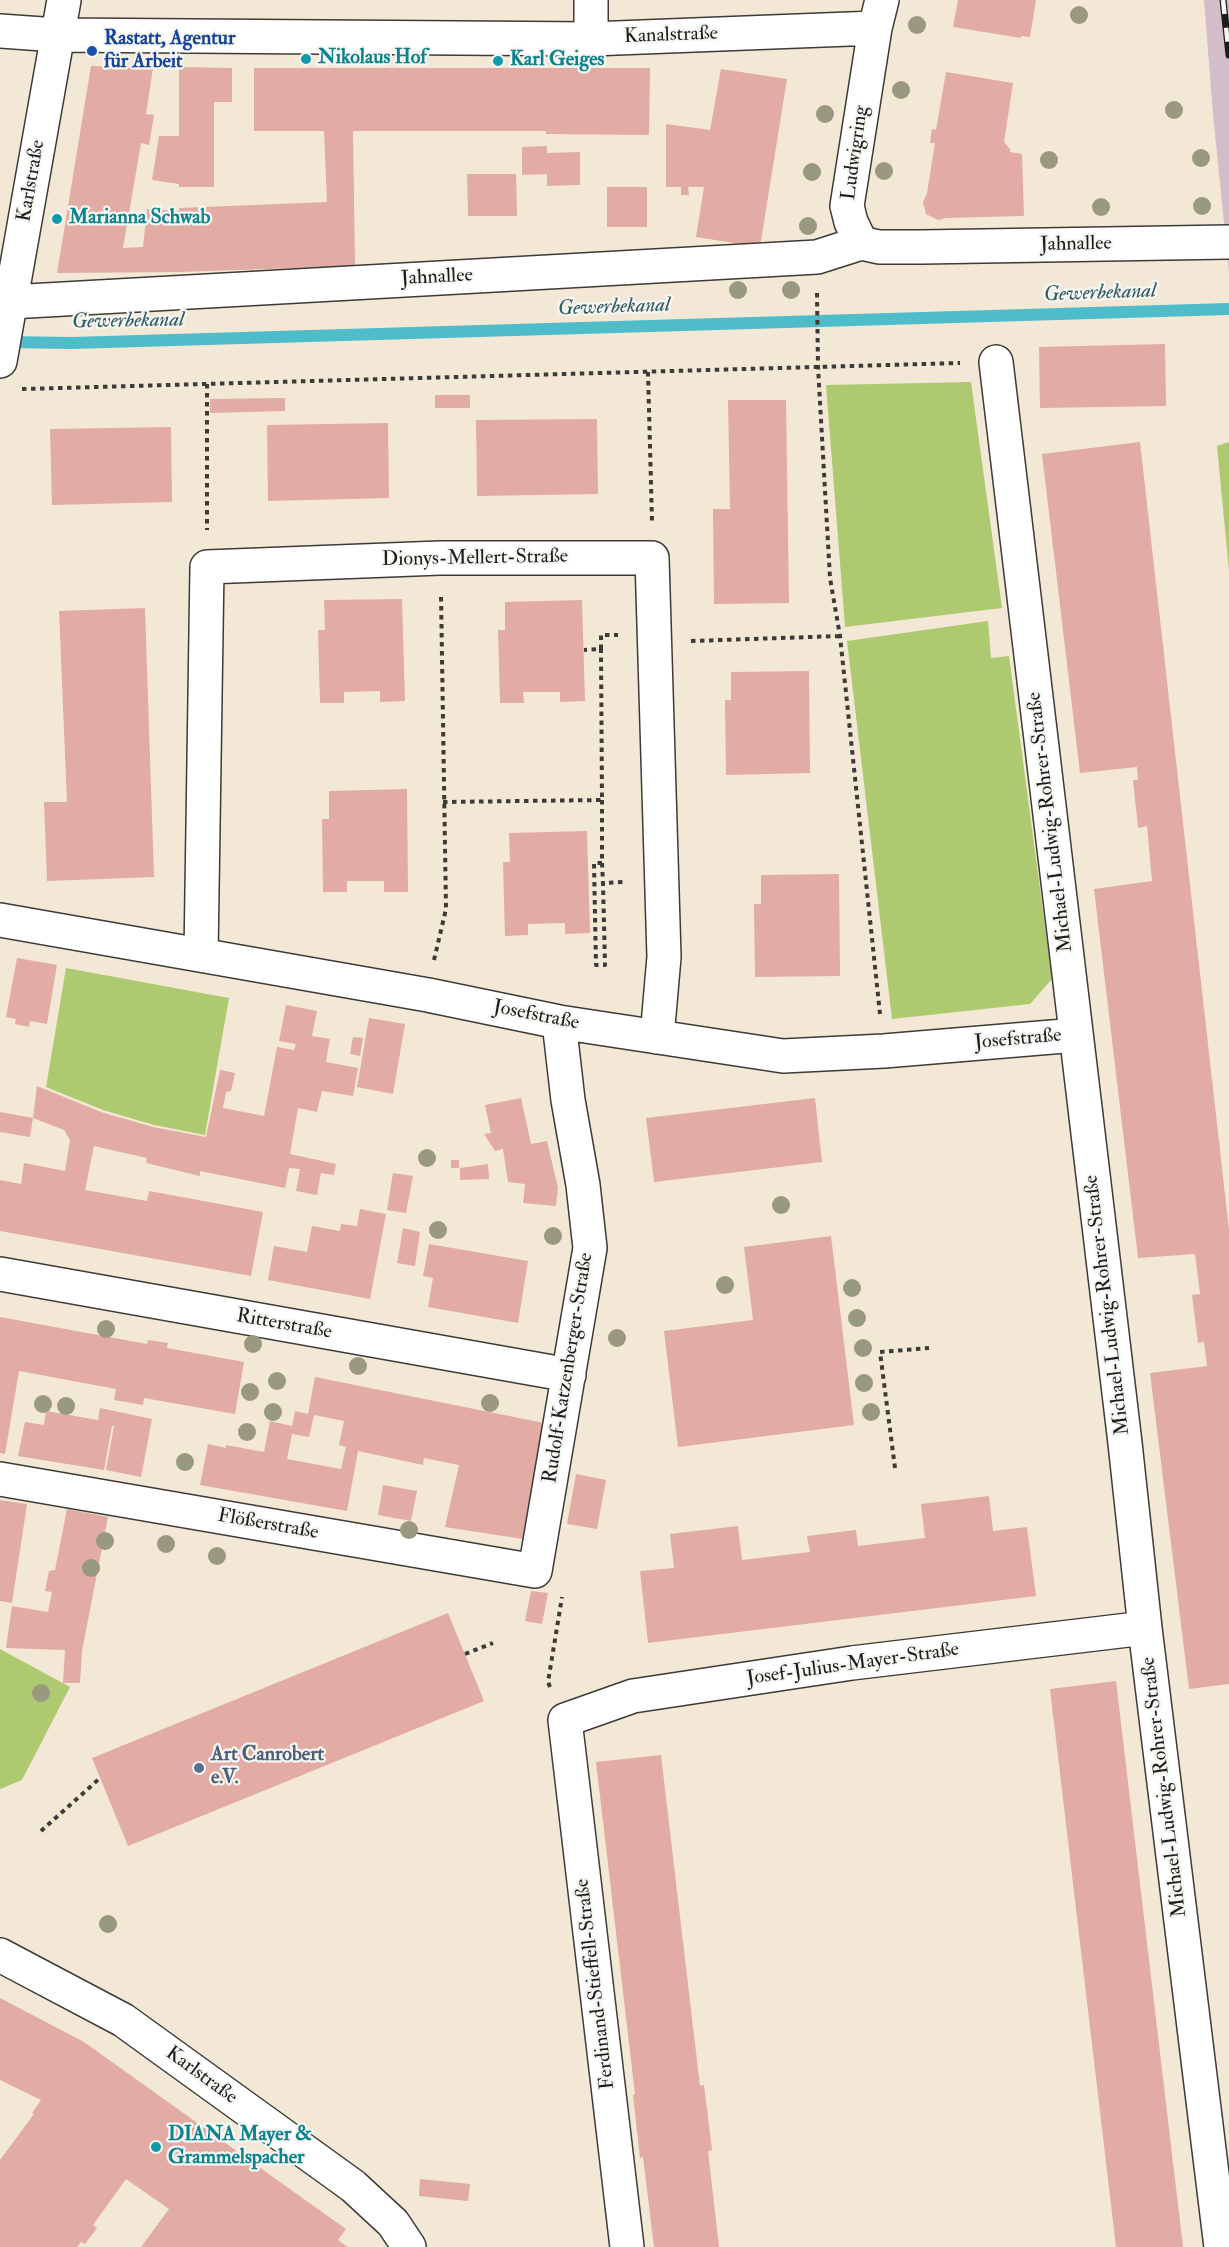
<!DOCTYPE html>
<html>
<head>
<meta charset="utf-8">
<style>
  body { margin:0 }
  canvas { display:block; background:#f3e8d5 }
</style>
</head>
<body>
<canvas width="1229" height="2247"></canvas>
<script>
const c = document.querySelector('canvas').getContext('2d');
c.lineJoin = 'round';
function paint(path, color) { c.fillStyle = color; c.fill(path, 'evenodd'); }
const toPath = rows => new Path2D(rows.map(r => 'M' + r).join(''));
function trace(path, color, width, dash) { c.strokeStyle = color; c.lineWidth = width; c.lineCap = dash ? 'butt' : 'round'; c.setLineDash(dash || []); c.stroke(path); }
function drawText(font, color, halo, rows, align = 'center') {
  c.font = font + ' "IM FELL Double Pica",serif'; c.lineWidth = 4.5; c.setLineDash([]); c.textBaseline = 'middle'; c.strokeStyle = halo; c.fillStyle = color; for (const [text, x, y, turn = 0] of rows) {
    c.save(); c.translate(x, y); c.rotate((+turn || 0) * Math.PI / 180); c.textAlign = isNaN(turn) ? turn : align; if (halo) c.strokeText(text, 0, 0); c.fillText(text, 0, 0); c.restore();
  }
}
paint(toPath([
  [1204,0,1229,0,1229,273,1213,114]
]), '#d2bdc8');
paint(toPath([
  [971,382,1002,608,845,627,826,385],
  [1229,442,1229,571,1217,446],
  [988,621,991,658,1009,656,1052,979,1030,1004,892,1019,847,641],
  [66,968,229,998,205,1135,154,1125,103,1110,46,1087],
  [0,1649,70,1687,22,1780,0,1789]
]), '#adca71');
trace(toPath([
  [4,342,72,343,1229,309]
]), '#4fbcc9', 12);
paint(toPath([
  [958,0,1036,0,1030,37,1021,36,1021,38,953,27],
  [91,66,153,68,146,114,154,115,149,145,141,143,123,248,143,247,147,209,179,211,179,208,327,202,324,131,254,131,254,68,650,68,649,135,546,134,546,131,353,131,355,266,179,272,57,273],
  [179,67,232,68,232,102,214,102,214,187,179,187,179,184,152,180,159,136,179,136],
  [721,69,787,79,760,247,696,237,704,187,688,187,689,195,681,195,681,187,666,187,666,124,710,130],
  [946,72,1013,83,1004,142,1010,149,1010,152,1022,154,1024,216,946,218,938,220,926,214,923,202,927,193,935,143,930,143,932,129,936,130],
  [547,146,547,153,580,152,580,185,547,186,547,174,522,175,522,147],
  [467,174,516,174,517,216,468,216],
  [607,187,647,187,647,227,607,227],
  [1165,344,1166,406,1040,408,1039,347],
  [435,395,470,395,470,408,435,408],
  [285,398,285,411,210,413,210,399],
  [728,400,786,400,789,603,714,604,713,509,730,509],
  [597,419,598,494,477,496,476,420],
  [388,423,389,498,268,501,267,425],
  [171,427,172,502,52,505,50,429],
  [1140,442,1229,1230,1229,1684,1189,1689,1150,1373,1207,1366,1204,1342,1198,1343,1192,1295,1200,1294,1195,1254,1138,1258,1094,889,1152,881,1147,826,1138,828,1133,780,1138,780,1137,767,1080,773,1042,454],
  [402,599,405,701,380,702,380,691,344,692,344,703,320,703,318,630,325,630,324,600],
  [582,600,585,701,560,702,560,692,523,692,524,703,500,703,498,630,505,630,505,602],
  [145,608,154,877,47,881,44,802,67,802,59,611],
  [809,671,810,773,726,775,725,700,731,700,731,672],
  [407,789,408,892,384,892,384,881,347,881,347,892,323,892,322,819,329,819,329,791],
  [587,831,590,933,565,934,565,923,528,924,528,935,505,936,503,862,510,862,509,833],
  [839,874,840,976,755,977,754,904,761,904,761,875],
  [17,958,57,965,47,1024,30,1021,29,1027,15,1024,16,1019,6,1017],
  [286,1005,317,1011,312,1036,330,1039,326,1062,358,1068,353,1096,322,1091,317,1112,298,1108,290,1154,336,1164,334,1175,321,1173,317,1195,296,1191,300,1169,289,1168,285,1188,200,1171,200,1176,146,1163,147,1158,94,1146,85,1190,147,1201,149,1191,263,1212,251,1276,0,1231,0,1180,21,1184,24,1163,65,1171,70,1140,64,1130,33,1118,30,1137,0,1132,0,1112,33,1118,37,1086,101,1112,153,1127,206,1137,220,1070,235,1073,231,1091,226,1092,223,1108,264,1116,277,1047,294,1050,296,1044,279,1041],
  [369,1018,405,1024,393,1094,357,1087],
  [353,1037,363,1038,360,1056,350,1054],
  [521,1098,531,1144,547,1141,558,1188,556,1206,523,1203,525,1184,508,1182,503,1149,495,1151,484,1134,491,1133,485,1105],
  [815,1098,822,1162,654,1182,646,1118],
  [451,1160,459,1160,459,1168,451,1168],
  [488,1164,489,1179,460,1180,460,1168],
  [393,1173,413,1176,406,1213,387,1210],
  [360,1209,386,1214,370,1299,268,1280,274,1246,307,1252,312,1226,340,1231,341,1224,357,1226],
  [403,1228,420,1232,415,1266,397,1263],
  [831,1236,854,1425,678,1447,664,1331,753,1320,744,1247],
  [429,1244,528,1261,518,1323,428,1307,433,1278,423,1276],
  [0,1317,147,1344,148,1340,168,1343,167,1348,244,1362,235,1414,144,1398,143,1405,114,1400,116,1389,19,1371,5,1454,0,1453],
  [315,1377,544,1423,523,1539,445,1527,459,1465,424,1458,423,1465,358,1451,347,1511,200,1485,208,1444,226,1448,226,1445,264,1452,270,1421,292,1426,295,1411,308,1414],
  [314,1415,344,1421,339,1445,346,1447,341,1469,287,1459,292,1434,309,1437],
  [100,1408,152,1419,141,1477,106,1470,114,1426,112,1426,104,1470,18,1456,25,1422,44,1425,46,1411,98,1420],
  [576,1474,606,1480,597,1529,567,1524],
  [383,1485,417,1491,411,1521,378,1515],
  [989,1496,993,1531,1027,1527,1036,1596,648,1643,640,1571,674,1568,670,1534,738,1526,742,1560,810,1552,807,1536,856,1530,858,1546,925,1538,921,1504],
  [0,1500,27,1504,12,1603,0,1601],
  [67,1509,108,1517,82,1651,80,1683,63,1683,65,1650,6,1648,12,1606,48,1612,52,1592,45,1591,49,1571,55,1570],
  [531,1591,548,1593,542,1624,525,1621],
  [448,1613,484,1701,128,1846,92,1758],
  [1116,1681,1183,2247,1116,2247,1050,1689],
  [661,1755,700,2086,704,2085,712,2150,708,2151,719,2247,654,2247,643,2157,640,2158,633,2095,635,2094,596,1762],
  [0,1998,84,2042,294,2192,346,2229,338,2240,348,2247,141,2247,169,2209,126,2179,93,2225,97,2228,85,2244,81,2242,77,2247,0,2247,0,2160,34,2114,32,2113,41,2100,0,2080],
  [420,2179,470,2184,468,2201,419,2196]
]), '#e2aba4');
const minor = toPath([
  [882,0,875,28,847,206,851,222,861,243,879,247,922,247,1229,242],
  [0,31,57,35,591,39,875,28],
  [591,39,591,0],
  [10,302,817,257,861,243],
  [0,361,64,0],
  [996,362,1125,1443,1145,1628,1221,2247],
  [0,920,428,995,559,1022,783,1056,884,1051,1076,1035],
  [201,955,207,567,440,558,652,558,664,957,657,1037],
  [0,1274,569,1375],
  [0,1479,535,1571,590,1248,583,1185,568,1100,559,1022],
  [0,1955,123,2020,353,2186,393,2223,409,2247],
  [627,2247,565,1720,633,1696,852,1663,1145,1628]
]);
trace(minor, '#3c3b38', 36);
trace(toPath([
  [817,293,818,367,830,578,840,636,880,1014],
  [648,372,652,521],
  [207,384,207,530],
  [22,389,960,363],
  [691,641,840,636],
  [601,649,601,635,618,635],
  [602,800,602,863,594,863,596,965,605,965,603,883,625,882],
  [443,802,602,800,601,649,584,650],
  [602,863,603,883],
  [434,960,446,909,441,594],
  [895,1468,880,1352,929,1348],
  [465,1654,493,1643],
  [550,1687,548,1682,562,1597],
  [41,1831,100,1778]
]), '#3c3b38', 4, [4.5, 4.5]);
trace(minor, '#fff', 33);
const rail = toPath([
  [1223,0,1229,55]
]);
trace(rail, '#1c1c1c', 7);
trace(rail, '#f6f6f2', 4.5, [14]);
c.fillStyle = '#999980';
for (const [x, y] of [
  [1079,15],
  [917,25],
  [901,90],
  [1174,110],
  [825,114],
  [1201,158],
  [1049,160],
  [884,171],
  [812,172],
  [1202,206],
  [1101,207],
  [808,226],
  [738,290],
  [791,290],
  [427,1158],
  [781,1205],
  [438,1230],
  [553,1236],
  [725,1285],
  [852,1288],
  [857,1318],
  [106,1329],
  [617,1338],
  [253,1344],
  [863,1348],
  [358,1366],
  [277,1381],
  [864,1383],
  [250,1392],
  [490,1403],
  [43,1404],
  [66,1406],
  [273,1412],
  [871,1412],
  [247,1432],
  [185,1462],
  [409,1530],
  [105,1541],
  [166,1544],
  [217,1556],
  [91,1568],
  [41,1693],
  [108,1924]
]) { c.beginPath(); c.arc(x, y, 9, 0, 2 * Math.PI); c.fill(); }
for (const [x, y, r, color] of [
  [92,51,6,"#1a4fb4"],
  [306,59,6,"#0f9aa8"],
  [498,61,6,"#0f9aa8"],
  [57,219,6,"#0f9aa8"],
  [199,1768,6,"#5c6f8a"],
  [156,2147,6,"#0f9aa8"]
]) { const dot = new Path2D(); dot.arc(x, y, r, 0, 2 * Math.PI); c.fillStyle = color; c.fill(dot); trace(dot, '#f6f6f2', 2); }
drawText('20px', '#1c1c1c', '#f6f6f2', [
  ["Kanalstraße",671,36,-2],
  ["Ludwigring",856,153,-82],
  ["Karlstraße",32,181,-80],
  ["Jahnallee",1076,245,-1],
  ["Jahnallee",437,278,-3],
  ["Dionys-Mellert-Straße",475,559,-1],
  ["Michael-Ludwig-Rohrer-Straße",1051,822,-97],
  ["Josefstraße",536,1016,11],
  ["Josefstraße",1018,1040,-5],
  ["Michael-Ludwig-Rohrer-Straße",1108,1305,-97],
  ["Ritterstraße",284,1325,10],
  ["Rudolf-Katzenberger-Straße",569,1368,-81],
  ["Flößerstraße",268,1525,10],
  ["Josef-Julius-Mayer-Straße",853,1665,-8],
  ["Michael-Ludwig-Rohrer-Straße",1165,1787,-97],
  ["Ferdinand-Stieffell-Straße",596,1984,-97],
  ["Karlstraße",201,2076,36]
]);
drawText('bold 20px', '#164399', '#f6f6f2', [
  ["Rastatt, Agentur",104,40],
  ["für Arbeit",104,63]
], 'left');
drawText('bold 20px', '#0d838f', '#f6f6f2', [
  ["Nikolaus Hof",318,59],
  ["Karl Geiges",510,61],
  ["Marianna Schwab",69,219],
  ["DIANA Mayer &",168,2136],
  ["Grammelspacher",168,2159]
], 'left');
drawText('bold 20px', '#4e5e75', '#f6f6f2', [
  ["Art Canrobert",211,1756],
  ["e.V.",211,1779]
], 'left');
drawText('italic 21px', '#305c61', '#f6f6f2', [
  ["Gewerbekanal",1100,294,-2],
  ["Gewerbekanal",614,308,-2],
  ["Gewerbekanal",128,322,-1]
]);
</script>
</body>
</html>
